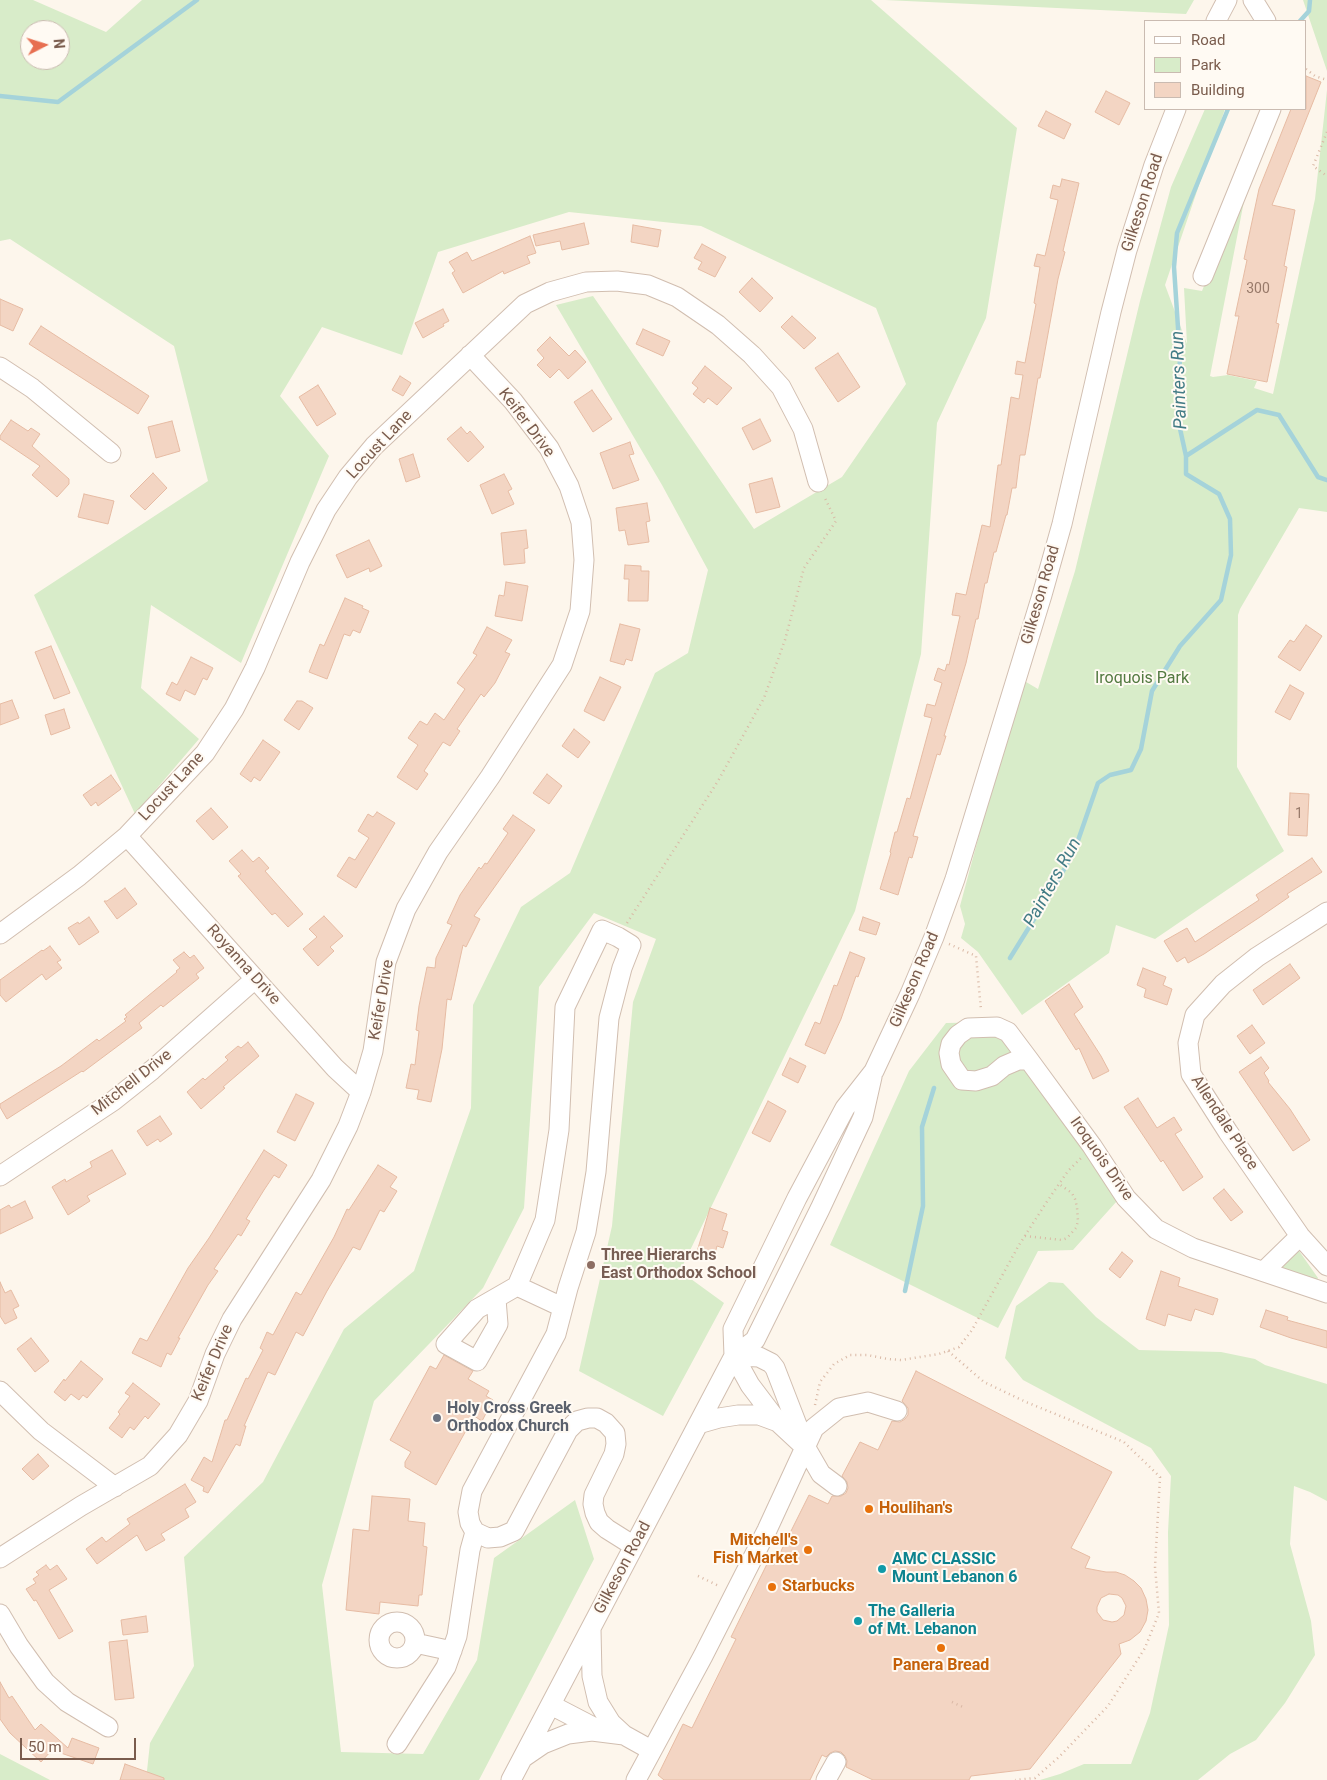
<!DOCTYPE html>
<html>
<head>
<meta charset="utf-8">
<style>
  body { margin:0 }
  #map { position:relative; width:1327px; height:1780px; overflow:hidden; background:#fdf6ec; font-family:Roboto,sans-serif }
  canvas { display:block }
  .legend { position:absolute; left:1144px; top:20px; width:162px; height:90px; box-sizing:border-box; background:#fffaf3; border:1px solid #cabbb1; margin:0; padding:6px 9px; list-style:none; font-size:15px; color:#7a5c4d }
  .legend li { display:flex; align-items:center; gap:10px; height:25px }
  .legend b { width:25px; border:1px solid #cabbb1 }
  .north { position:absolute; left:20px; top:20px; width:50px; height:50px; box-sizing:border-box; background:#fffaf3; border:1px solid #cabbb1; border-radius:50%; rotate:85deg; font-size:14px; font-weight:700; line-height:20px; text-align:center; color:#7a5c4d }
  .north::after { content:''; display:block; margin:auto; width:18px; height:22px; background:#e76f51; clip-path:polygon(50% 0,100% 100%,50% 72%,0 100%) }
  .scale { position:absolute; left:20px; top:1738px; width:116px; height:22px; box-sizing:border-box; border:2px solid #7a5c4d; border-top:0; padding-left:6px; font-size:15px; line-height:18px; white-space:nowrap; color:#7a5c4d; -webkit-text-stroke:4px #fffaf3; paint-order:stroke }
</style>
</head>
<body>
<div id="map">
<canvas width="1327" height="1780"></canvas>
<ul class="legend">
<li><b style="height:6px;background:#fff"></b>Road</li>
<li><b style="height:14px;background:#d8ecc9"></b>Park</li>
<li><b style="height:14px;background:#f3d5c3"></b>Building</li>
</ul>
<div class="north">N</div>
<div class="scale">50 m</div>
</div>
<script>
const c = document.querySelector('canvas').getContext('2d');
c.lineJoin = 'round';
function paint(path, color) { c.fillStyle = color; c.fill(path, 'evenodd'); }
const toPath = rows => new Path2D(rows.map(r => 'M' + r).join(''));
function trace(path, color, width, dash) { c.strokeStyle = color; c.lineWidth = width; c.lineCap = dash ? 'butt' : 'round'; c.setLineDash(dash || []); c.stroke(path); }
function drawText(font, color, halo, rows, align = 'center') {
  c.font = font + ' Roboto,sans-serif'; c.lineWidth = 4; c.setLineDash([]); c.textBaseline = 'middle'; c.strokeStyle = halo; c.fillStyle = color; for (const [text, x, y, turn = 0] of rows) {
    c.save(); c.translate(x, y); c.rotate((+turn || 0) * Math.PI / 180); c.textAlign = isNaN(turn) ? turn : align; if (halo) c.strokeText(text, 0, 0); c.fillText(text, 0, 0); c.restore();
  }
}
paint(toPath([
  [0,0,33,0,106,32,142,0,871,0,1017,128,986,318,937,423,921,654,855,911,680,1271,724,1303,663,1416,579,1371,612,1226,633,1002,656,939,594,913,539,987,524,1208,483,1288,374,1401,322,1585,341,1752,423,1754,477,1660,494,1558,575,1500,594,1559,479,1780,146,1780,150,1743,194,1666,184,1557,263,1482,344,1329,414,1271,471,1108,473,1005,521,907,570,873,655,673,688,653,708,570,662,485,556,305,593,296,754,529,842,477,906,384,876,308,701,226,569,212,438,252,402,355,322,327,280,396,329,456,241,663,151,605,141,688,199,739,135,814,34,595,208,481,174,346,10,239,0,241],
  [30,30,60,30,60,60,30,60],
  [885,0,1194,0,1186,14],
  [1303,0,1327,0,1327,71],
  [1327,90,1327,512,1299,508,1240,609,1238,615,1237,767,1284,851,1155,939,1116,925,1109,953,1022,1015,978,952,961,938,965,924,960,906,1021,679,1038,689,1075,571,1140,301,1171,187,1205,109,1225,109,1165,285,1187,344,1184,288,1202,291,1237,202,1245,196,1210,376,1213,377,1228,375,1257,381,1254,388,1273,394,1315,199],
  [1001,1022,1117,1201,1073,1250,1038,1251,998,1328,830,1245,909,1071,946,1023],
  [1297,1248,1318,1278,1317,1280,1281,1269,1281,1266],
  [1049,1282,1063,1283,1096,1317,1139,1350,1221,1352,1255,1359,1265,1365,1327,1384,1327,1501,1310,1492,1294,1486,1290,1544,1311,1621,1315,1655,1285,1703,1256,1740,1230,1754,1198,1780,1040,1780,1060,1774,1084,1764,1131,1764,1150,1713,1169,1625,1168,1532,1171,1476,1151,1448,1023,1380,1005,1358,1016,1306],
  [0,1754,50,1780,0,1780]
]), '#d8ecc9');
trace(toPath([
  [1300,21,1309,11,1310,0],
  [0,96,58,102,197,0],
  [1186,456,1257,410,1279,415,1318,477,1327,480],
  [1010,958,1054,887,1074,852,1098,783,1110,775,1131,770,1141,749,1152,691,1180,646,1221,600,1231,555,1230,519,1219,494,1186,474,1186,456,1177,415,1180,358,1174,267,1177,233,1228,109],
  [905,1291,923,1206,922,1127,934,1088]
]), '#a5d3da', 4.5);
const building = toPath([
  [1306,76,1321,82,1272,205,1295,210,1284,266,1287,267,1276,323,1279,324,1267,382,1227,374,1239,316,1235,316,1247,260,1244,259,1259,189,1291,109,1306,109,1306,76],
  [1106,91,1130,103,1119,125,1095,112,1106,91],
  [1046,111,1071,124,1064,139,1038,126,1046,111],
  [1062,179,1079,183,1063,251,1065,252,1058,279,1040,378,1038,378,1025,455,1020,455,1016,488,1012,488,1007,515,1006,515,996,552,994,552,987,583,985,583,978,619,976,619,966,663,944,736,946,736,940,755,937,754,913,836,918,837,912,858,909,857,898,895,880,889,891,853,890,852,895,832,897,832,907,798,910,799,932,718,924,716,927,704,935,706,942,683,934,680,938,668,945,671,947,664,949,665,960,616,952,615,956,593,966,595,982,525,990,527,998,465,1001,465,1011,397,1019,399,1023,375,1015,374,1017,361,1025,363,1036,304,1034,303,1040,267,1034,266,1037,254,1045,256,1058,200,1050,198,1053,185,1060,187,1062,179],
  [584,223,589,244,562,250,560,241,536,246,533,235,584,223],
  [633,225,661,230,658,247,631,242,633,225],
  [530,236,536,253,527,256,530,263,504,274,503,271,463,293,452,273,455,271,449,262,467,252,472,261,530,236],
  [702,244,726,257,715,277,698,269,702,262,694,258,702,244],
  [752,278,773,298,760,312,739,292,752,278],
  [0,299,23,309,13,331,0,325,0,299],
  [443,309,449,321,443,324,444,326,423,338,415,323,443,309],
  [792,316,816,338,804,349,781,327,792,316],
  [41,326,149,396,138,414,29,344,41,326],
  [643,329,670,341,663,356,636,344,643,329],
  [550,337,569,356,575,350,586,362,568,379,559,369,550,378,537,365,544,358,537,350,550,337],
  [838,353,860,387,838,402,815,368,838,353],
  [705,366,732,388,717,405,708,398,704,403,693,394,698,388,692,383,705,366],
  [400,376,411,383,403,396,392,390,400,376],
  [318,385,336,414,317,426,299,397,318,385],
  [592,390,612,419,593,432,574,402,592,390],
  [760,419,771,441,753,450,742,428,760,419],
  [11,420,28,431,31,428,40,434,32,446,69,479,69,484,57,497,32,475,40,466,0,439,0,436,11,420],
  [172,421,180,451,156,458,148,427,172,421],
  [461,427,467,434,470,431,484,447,468,462,447,439,461,427],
  [630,442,634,454,629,455,639,480,613,489,600,453,630,442],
  [413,454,420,477,406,482,399,459,413,454],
  [153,473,167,488,145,510,130,496,153,473],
  [504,474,512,489,508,491,514,504,492,514,480,485,504,474],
  [772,478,780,507,756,513,749,484,772,478],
  [84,494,114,501,108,524,78,517,84,494],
  [647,503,650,521,646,522,649,542,628,545,625,530,619,531,616,508,647,503],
  [526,530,528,548,524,549,525,563,504,565,501,533,526,530],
  [369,540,382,566,370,572,369,568,347,578,336,555,369,540],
  [625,565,641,566,641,571,649,571,648,601,628,601,629,579,624,579,625,565],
  [506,582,528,586,522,621,495,616,499,595,504,596,506,582],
  [345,598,363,606,362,608,369,611,360,633,353,630,350,636,344,634,327,679,309,672,320,644,324,646,345,598],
  [620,624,640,629,632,661,626,659,624,665,610,661,620,624],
  [1306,625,1322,636,1300,671,1278,657,1290,640,1294,642,1306,625],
  [487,627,512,640,505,652,510,654,495,683,484,697,481,694,457,729,460,731,450,746,443,742,424,771,428,774,417,790,397,777,418,745,408,738,420,721,427,725,435,713,444,720,465,689,457,683,477,655,473,653,487,627],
  [51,646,70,693,54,699,35,652,51,646],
  [191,657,213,668,207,680,203,678,195,695,185,690,180,701,166,694,172,682,177,685,191,657],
  [600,677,621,687,604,721,584,711,600,677],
  [1290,685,1304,693,1290,720,1275,712,1290,685],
  [12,700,19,718,0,725,0,704,12,700],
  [297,701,302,701,313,708,299,730,284,720,297,701],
  [64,709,70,728,51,735,45,715,64,709],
  [574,729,590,742,578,758,562,746,574,729],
  [263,740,280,752,260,781,254,777,251,782,240,774,263,740],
  [547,774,562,786,549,804,533,793,547,774],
  [111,775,121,789,98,806,96,802,91,806,83,795,111,775],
  [1290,793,1309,794,1307,836,1288,835,1290,793],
  [211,808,228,827,213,840,196,821,211,808],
  [377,812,395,823,356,888,337,876,349,857,355,860,369,838,358,831,368,814,373,817,377,812],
  [513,815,535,830,474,916,480,919,466,947,463,945,451,1000,447,999,442,1049,431,1102,417,1099,419,1090,406,1088,411,1064,415,1065,419,1031,416,1030,419,1006,427,967,435,968,436,958,452,925,447,923,460,895,479,867,481,869,485,863,487,864,508,833,503,829,513,815],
  [242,850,253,862,259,857,269,868,265,871,303,914,288,927,275,913,272,915,238,876,241,874,229,861,242,850],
  [1312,858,1322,872,1287,894,1289,897,1260,917,1204,954,1188,963,1185,957,1177,962,1164,941,1187,928,1195,942,1259,900,1256,895,1312,858],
  [125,888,137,904,117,919,104,901,107,901,125,888],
  [324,916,343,936,330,947,334,951,318,966,303,949,317,937,309,929,324,916],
  [89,917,99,932,79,945,68,928,78,922,79,924,89,917],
  [863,917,880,923,876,935,859,930,863,917],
  [50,946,61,960,57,962,62,968,46,980,42,974,6,1002,0,995,0,980,42,950,43,951,50,946],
  [184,952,190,958,194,955,204,968,196,974,199,978,163,1007,161,1005,139,1023,142,1028,83,1072,82,1071,7,1119,0,1107,0,1104,61,1066,97,1039,99,1041,126,1021,124,1019,127,1017,125,1015,177,972,176,971,180,968,173,960,184,952],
  [850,952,865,958,858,977,856,976,841,1019,825,1054,805,1045,815,1022,820,1024,834,985,837,986,850,952],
  [1290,964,1300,978,1263,1005,1253,990,1290,964],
  [1143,968,1166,977,1163,985,1172,989,1167,1005,1144,997,1146,989,1137,985,1143,968],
  [1069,984,1083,1007,1074,1014,1101,1056,1109,1071,1093,1079,1079,1048,1076,1050,1045,1001,1069,984],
  [1252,1025,1265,1043,1250,1054,1237,1036,1252,1025],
  [248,1042,259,1056,223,1087,225,1088,201,1109,187,1092,203,1078,205,1080,228,1060,225,1057,238,1046,241,1048,248,1042],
  [1261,1057,1269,1068,1264,1073,1269,1081,1268,1082,1290,1109,1310,1140,1293,1151,1239,1072,1261,1057],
  [790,1058,806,1066,798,1083,782,1075,790,1058],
  [296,1094,314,1103,295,1141,277,1132,296,1094],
  [1138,1098,1157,1128,1174,1117,1182,1130,1175,1134,1203,1177,1183,1191,1163,1160,1161,1162,1124,1107,1138,1098],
  [768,1101,786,1111,770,1142,752,1133,768,1101],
  [160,1116,172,1134,160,1142,158,1139,147,1146,137,1131,160,1116],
  [112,1150,126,1174,87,1196,90,1201,68,1215,52,1187,65,1179,66,1182,92,1167,90,1162,112,1150],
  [264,1150,287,1165,279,1178,274,1175,264,1190,246,1219,250,1221,241,1236,238,1234,214,1269,218,1271,208,1285,178,1338,180,1338,171,1355,167,1353,161,1367,132,1353,140,1338,147,1341,188,1268,209,1238,264,1150],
  [378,1165,397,1177,390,1187,397,1191,384,1212,380,1210,360,1250,353,1247,327,1291,303,1336,296,1332,275,1375,268,1372,244,1426,246,1426,240,1446,236,1444,208,1493,203,1491,204,1487,191,1480,204,1457,212,1462,225,1420,227,1420,246,1378,248,1379,263,1350,260,1348,267,1332,273,1335,296,1292,301,1295,334,1237,347,1209,349,1210,378,1165],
  [1224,1189,1243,1212,1231,1221,1213,1198,1224,1189],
  [25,1201,33,1218,0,1234,0,1210,9,1205,11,1208,25,1201],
  [710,1208,727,1214,722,1230,728,1232,723,1248,717,1246,713,1261,696,1255,710,1208],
  [1122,1252,1133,1261,1120,1278,1109,1269,1122,1252],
  [1161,1271,1180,1278,1178,1286,1218,1299,1213,1315,1195,1309,1191,1321,1168,1314,1165,1326,1146,1319,1161,1271],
  [0,1282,5,1293,11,1290,19,1306,13,1309,17,1318,5,1324,0,1316,0,1282],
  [1266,1310,1288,1317,1287,1320,1327,1331,1327,1348,1291,1338,1260,1327,1266,1310],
  [31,1338,49,1361,35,1372,17,1349,31,1338],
  [444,1355,473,1371,468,1379,489,1391,486,1396,493,1400,482,1421,474,1416,436,1485,405,1467,405,1462,411,1452,390,1440,430,1366,436,1369,444,1355],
  [81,1361,103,1379,87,1398,83,1395,79,1400,71,1394,65,1401,54,1392,64,1379,65,1381,81,1361],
  [916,1371,1112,1472,1071,1548,1090,1557,1085,1568,1106,1572,1116,1572,1125,1575,1134,1581,1141,1588,1146,1599,1148,1610,1146,1621,1140,1632,1130,1640,1119,1644,1121,1654,1030,1769,971,1776,969,1780,873,1780,846,1767,847,1761,845,1756,841,1752,835,1751,830,1753,826,1757,822,1755,810,1780,664,1780,658,1775,683,1724,692,1728,736,1639,731,1637,768,1562,774,1565,809,1495,828,1504,832,1496,841,1496,846,1493,848,1488,847,1482,842,1476,860,1442,878,1450,892,1421,900,1422,905,1419,908,1415,908,1408,902,1401,916,1371],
  [1109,1594,1118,1595,1122,1598,1126,1606,1124,1615,1117,1621,1112,1622,1103,1620,1097,1612,1097,1607,1101,1598,1109,1594],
  [133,1383,160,1404,148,1419,145,1416,134,1430,130,1427,122,1438,109,1428,120,1414,118,1412,130,1396,125,1393,133,1383],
  [38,1454,49,1466,33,1480,22,1469,38,1454],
  [185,1484,196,1502,185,1509,189,1517,161,1534,165,1540,146,1551,137,1535,97,1564,86,1549,102,1537,106,1542,130,1524,127,1519,185,1484],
  [372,1496,410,1499,408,1521,425,1523,423,1546,427,1547,422,1595,419,1595,418,1606,380,1602,379,1614,346,1610,353,1529,369,1531,372,1496],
  [46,1565,50,1570,57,1565,67,1579,49,1590,73,1631,59,1639,36,1600,34,1601,26,1589,36,1583,33,1579,39,1575,36,1572,46,1565],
  [146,1616,148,1632,123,1635,121,1620,146,1616],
  [127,1640,134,1698,115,1700,109,1642,127,1640],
  [0,1682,9,1698,12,1696,35,1730,41,1724,68,1748,72,1738,99,1748,93,1764,52,1750,41,1762,10,1733,0,1719,0,1682],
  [125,1764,164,1778,164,1780,120,1780,125,1764]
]);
paint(building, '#f3d5c3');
trace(building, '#e6bba3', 1);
const minor = toPath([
  [1253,0,1266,21],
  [1216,21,1227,0],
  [1203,276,1271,109],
  [0,367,32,388,111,453],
  [127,836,335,1068,361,1092],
  [1327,912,1257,957,1223,984,1195,1015,1188,1043,1191,1074,1228,1132,1300,1236,1327,1266],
  [0,934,79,876,127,836,205,753,234,709,255,668,300,562,326,510,348,477,374,446,525,304,550,292,586,282,617,281,648,285,677,297,718,325,752,355,781,387,803,429,818,482],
  [1029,1060,1018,1060,1004,1066,992,1076,976,1081,962,1080,951,1064,949,1053,951,1044,958,1035,968,1028,997,1027,1008,1032,1029,1060,1092,1146,1126,1198,1156,1229,1193,1248,1327,1293],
  [0,1176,113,1101,152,1070,255,979],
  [1264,1271,1300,1236],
  [517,1286,545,1220,559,1130,565,1007,602,930,618,937,631,945,622,968,609,1018,596,1172,586,1232,568,1288,556,1334,472,1491,468,1512,470,1523,475,1532,488,1538,500,1537,514,1531,568,1430,577,1421,588,1418,597,1418,606,1423,615,1433,616,1444,614,1454,594,1495,593,1504,595,1513,599,1522,607,1529,634,1546],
  [496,1299,498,1324,477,1361,446,1344,477,1309,517,1286,562,1307],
  [734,1356,759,1357,771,1363,775,1368,806,1448,821,1474,837,1486],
  [0,1391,41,1431,115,1487],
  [698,1424,719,1418,738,1415,759,1415,778,1422],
  [806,1448,778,1422,750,1385,734,1356,733,1329,797,1198,845,1108,874,1071,910,994,934,937,955,879,1042,595,1062,524,1111,312,1127,250,1154,165,1176,109],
  [0,1558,81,1506,150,1466,178,1435,198,1401,215,1354,232,1319,321,1180,348,1126,361,1092,373,1051,386,962,406,909,438,852,490,777,562,665,580,611,584,560,581,522,569,486,549,448,513,401,470,355],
  [0,1614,19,1646,45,1682,67,1702,108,1727],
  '379 1640a18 18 0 1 1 36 0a18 18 0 1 1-36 0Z',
  [591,1629,592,1676,598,1702,611,1723,624,1735,651,1750],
  [415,1643,452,1651],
  [551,1705,601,1731],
  [397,1744,446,1667,457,1636,470,1550,475,1532],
  [524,1757,543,1744,568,1734,592,1731,624,1735],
  [511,1780,734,1356,755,1340,820,1209,863,1117,872,1077],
  [636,1780,703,1656,767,1530,814,1428,839,1408,868,1402,897,1411],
  [826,1780,836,1762]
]);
trace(minor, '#d1beb0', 21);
trace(toPath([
  [1306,69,1315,76,1327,80],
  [1327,132,1313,166,1327,176],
  [627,923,718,781,764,698,785,640,804,568,836,521,824,496],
  [949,944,976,956,981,1010],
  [1025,1236,1062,1240,1067,1238,1076,1228,1078,1221,1077,1207,1075,1199,1072,1193,1059,1184],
  [948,1351,984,1382,1026,1402,1124,1442,1160,1477,1155,1567,1159,1613,1145,1648,1108,1706,1059,1757,1035,1778,1015,1780],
  [815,1405,820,1382,834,1364,850,1355,867,1355,888,1359,901,1360,939,1354,959,1347,972,1330,1019,1245,1046,1203,1068,1171,1081,1158],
  [698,1576,719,1586],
  [952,1702,965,1708]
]), '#d9b8a5', 2.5, [1, 4]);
trace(minor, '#fff', 19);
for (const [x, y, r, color] of [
  [591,1265,5,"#8d6e63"],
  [437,1418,5,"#6b7280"],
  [869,1509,5,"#e8710a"],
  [808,1550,5,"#e8710a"],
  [882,1569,5,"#0f9aa8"],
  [772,1587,5,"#e8710a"],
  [858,1621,5,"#0f9aa8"],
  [941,1648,5,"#e8710a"]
]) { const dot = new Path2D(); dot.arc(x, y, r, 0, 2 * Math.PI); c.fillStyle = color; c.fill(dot); trace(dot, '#fffaf3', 2); }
drawText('14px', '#987a6a', null, [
  ["300",1258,289],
  ["1",1299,814]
]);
drawText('16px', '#7a5c4d', '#fffaf3', [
  ["Gilkeson Road",1143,203,-72],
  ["Keifer Drive",526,423,53],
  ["Locust Lane",380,445,-47],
  ["Gilkeson Road",1041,595,-74],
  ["Locust Lane",172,787,-47],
  ["Royanna Drive",243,965,48],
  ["Gilkeson Road",915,980,-67],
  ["Keifer Drive",382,1000,-80],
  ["Mitchell Drive",132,1083,-38],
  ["Allendale Place",1224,1123,57],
  ["Iroquois Drive",1101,1159,55],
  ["Keifer Drive",213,1363,-67],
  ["Gilkeson Road",623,1568,-62]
]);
drawText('16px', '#537a41', '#fffaf3', [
  ["Iroquois Park",1142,679]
]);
drawText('bold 16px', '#785e54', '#fffaf3', [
  ["Three Hierarchs",601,1256],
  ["East Orthodox School",601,1274]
], 'left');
drawText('bold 16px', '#5b616d', '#fffaf3', [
  ["Holy Cross Greek",447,1409],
  ["Orthodox Church",447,1427]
], 'left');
drawText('bold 16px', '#c56008', '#fffaf3', [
  ["Houlihan's",879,1509],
  ["Mitchell's",798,1541,"right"],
  ["Fish Market",798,1559,"right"],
  ["Starbucks",782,1587],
  ["Panera Bread",941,1666,"center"]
], 'left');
drawText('bold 16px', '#0d838f', '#fffaf3', [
  ["AMC CLASSIC",892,1560],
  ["Mount Lebanon 6",892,1578],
  ["The Galleria",868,1612],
  ["of Mt. Lebanon",868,1630]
], 'left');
drawText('italic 18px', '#437c86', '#fffaf3', [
  ["Painters Run",1180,380,-92],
  ["Painters Run",1053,883,-61]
]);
</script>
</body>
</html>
